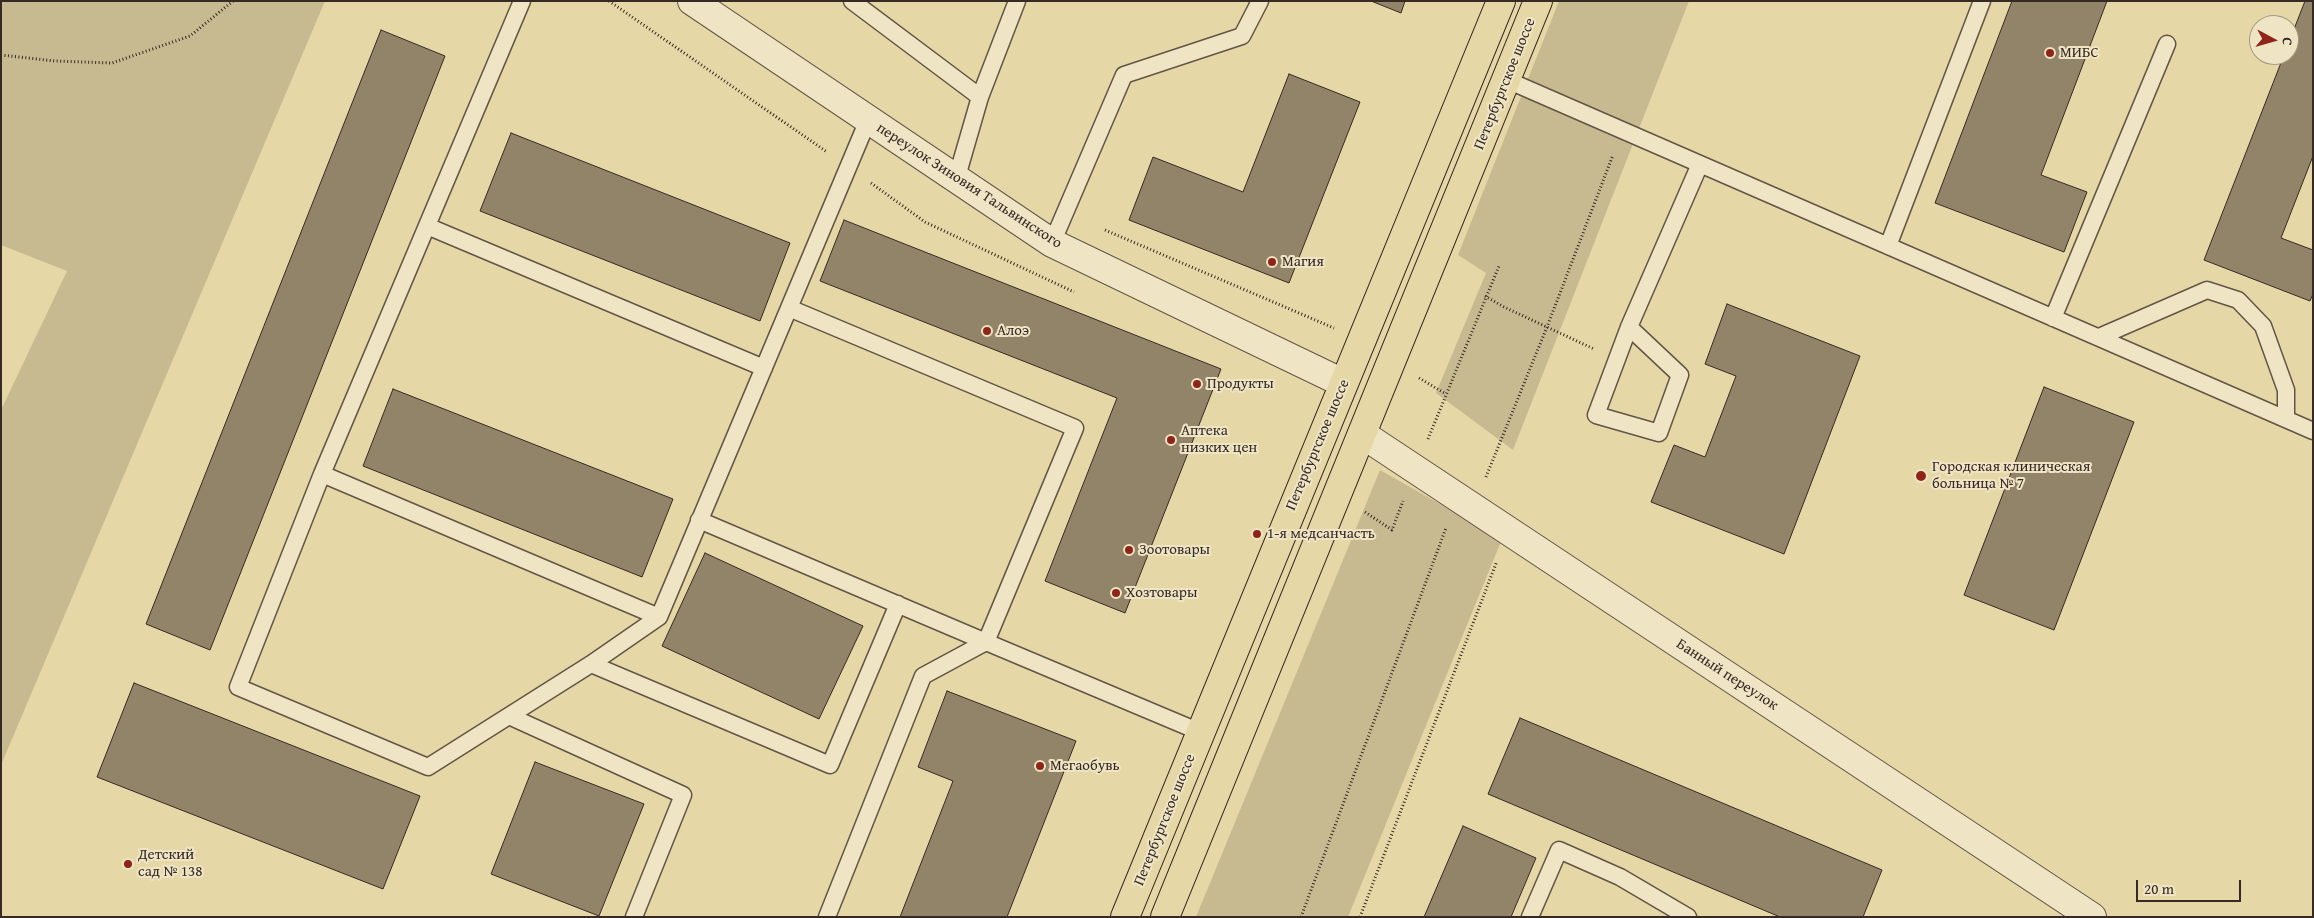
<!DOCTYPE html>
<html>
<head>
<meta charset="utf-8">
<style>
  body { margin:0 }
  #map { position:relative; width:2314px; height:918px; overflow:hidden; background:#e6d7a6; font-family:"Gentium Book Plus",serif }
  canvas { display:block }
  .frame { position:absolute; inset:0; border:2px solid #362a25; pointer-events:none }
  .north { position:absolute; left:2249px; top:15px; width:50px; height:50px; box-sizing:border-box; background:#efe5c5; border:1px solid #a59a85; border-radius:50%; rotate:96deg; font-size:14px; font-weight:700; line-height:20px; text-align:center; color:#362a25 }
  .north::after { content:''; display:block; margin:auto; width:18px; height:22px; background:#8f2418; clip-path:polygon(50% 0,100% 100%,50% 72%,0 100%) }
  .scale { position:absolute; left:2136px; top:880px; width:105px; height:22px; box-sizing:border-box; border:2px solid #362a25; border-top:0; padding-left:6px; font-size:15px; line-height:18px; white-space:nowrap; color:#362a25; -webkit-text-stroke:4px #efe5c5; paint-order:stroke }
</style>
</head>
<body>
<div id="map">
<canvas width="2314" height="918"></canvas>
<div class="frame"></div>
<div class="north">С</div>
<div class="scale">20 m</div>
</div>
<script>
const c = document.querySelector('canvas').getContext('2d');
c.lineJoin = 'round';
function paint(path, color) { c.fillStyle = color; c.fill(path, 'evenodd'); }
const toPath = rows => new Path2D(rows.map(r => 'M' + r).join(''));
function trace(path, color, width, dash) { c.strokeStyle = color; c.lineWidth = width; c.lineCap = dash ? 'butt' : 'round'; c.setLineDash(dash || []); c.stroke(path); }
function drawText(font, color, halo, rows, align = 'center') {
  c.font = font + ' "Gentium Book Plus",serif'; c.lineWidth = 4; c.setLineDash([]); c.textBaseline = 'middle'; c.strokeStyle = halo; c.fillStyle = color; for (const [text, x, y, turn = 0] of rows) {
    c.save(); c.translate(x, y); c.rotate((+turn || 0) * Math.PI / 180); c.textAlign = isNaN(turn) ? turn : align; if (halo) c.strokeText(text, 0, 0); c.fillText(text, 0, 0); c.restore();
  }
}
paint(toPath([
  [1,1,325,1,1,765,1,410,67,271,1,245],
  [1559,1,1689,1,1513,450,1436,393,1486,273,1458,255],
  [1380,470,1502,539,1348,917,1196,917]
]), '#c8ba90');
const building = toPath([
  [1371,1,1405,1,1401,13,1371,1],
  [2012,1,2107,1,2041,175,2087,192,2064,252,1935,203,2012,1],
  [2305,1,2313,1,2313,156,2281,238,2313,250,2313,294,2310,301,2204,260,2284,55,2289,55,2289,42,2305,1],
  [381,30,445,56,210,650,146,624,381,30],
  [1289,74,1360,102,1289,283,1129,220,1153,157,1243,192,1289,74],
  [511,133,790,243,760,321,480,211,511,133],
  [844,220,1221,369,1125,613,1045,581,1117,398,820,281,844,220],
  [1727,304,1860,356,1784,554,1651,502,1674,445,1705,457,1736,376,1705,364,1727,304],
  [2044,387,2134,422,2054,630,1964,595,2044,387],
  [393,389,673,499,642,577,363,466,393,389],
  [705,553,863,626,819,719,662,646,705,553],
  [134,683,420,796,383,889,97,777,134,683],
  [947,691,1076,741,1007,917,900,917,953,781,918,767,947,691],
  [1520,718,1882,870,1863,917,1780,917,1488,794,1520,718],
  [535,762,644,804,599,916,491,874,535,762],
  [1463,826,1536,858,1511,917,1424,917,1463,826]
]);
paint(building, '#928468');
trace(building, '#362a25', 1);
const lane = toPath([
  [522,1,322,474,659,617,789,308],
  [852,1,980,97,956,180],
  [1507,80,2313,431],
  [980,97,1017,1],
  [868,120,789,308,1075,428,986,642,1200,732],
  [427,226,764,368],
  [1052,243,1124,75,1242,36,1260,1],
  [1888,246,1982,1],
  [2053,318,2167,44],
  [1629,327,1680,375,1659,433,1596,415,1629,327,1700,164],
  [2099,337,2207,290,2238,300,2263,326,2286,390,2286,419],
  [322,474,238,687,428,767,591,664,659,617],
  [699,520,986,642],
  [591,664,830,765,898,604],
  [509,716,683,795,634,917],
  [827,917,923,676,986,642],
  [1530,917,1559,850,1620,877,1688,917]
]);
const street = toPath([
  [692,1,1052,243,1343,383],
  [1362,434,2092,917]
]);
const primary = toPath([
  [1125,917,1501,1],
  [1165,917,1538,1]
]);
trace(lane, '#625545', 19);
trace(street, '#625545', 30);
trace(primary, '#362a25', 30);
trace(toPath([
  [609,1,827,152],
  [1,55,55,61,112,63,190,36,233,1],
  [871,183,925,222,1074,292],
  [1105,230,1334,328],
  [1485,296,1504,307,1594,349],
  [1419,378,1446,394],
  [1428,439,1499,266],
  [1486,477,1547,327,1613,155],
  [1365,512,1392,530,1403,501],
  [1301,917,1446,528],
  [1360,917,1497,561]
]), '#362a25', 3, [1, 2.5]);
trace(lane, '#efe5c5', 16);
trace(street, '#efe5c5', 28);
trace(primary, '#e6d7a6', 28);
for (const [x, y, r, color] of [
  [2050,53,5,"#8f2418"],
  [1272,262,5,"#8f2418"],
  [987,331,5,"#8f2418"],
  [1197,384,5,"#8f2418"],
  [1171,440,5,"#8f2418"],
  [1921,476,6,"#8f2418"],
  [1257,534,5,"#8f2418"],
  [1129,550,5,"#8f2418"],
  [1116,593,5,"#8f2418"],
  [1040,766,5,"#8f2418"],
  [128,864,5,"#8f2418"]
]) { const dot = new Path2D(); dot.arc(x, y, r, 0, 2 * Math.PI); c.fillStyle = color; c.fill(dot); trace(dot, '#efe5c5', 2); }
drawText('15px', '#362a25', '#efe5c5', [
  ["МИБС",2060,53],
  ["Магия",1282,262],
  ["Алоэ",997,331],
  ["Продукты",1207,384],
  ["Аптека",1181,431],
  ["низких цен",1181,448],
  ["Городская клиническая",1932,467],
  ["больница № 7",1932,484],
  ["1-я медсанчасть",1267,534],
  ["Зоотовары",1139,550],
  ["Хозтовары",1126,593],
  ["Мегаобувь",1050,766],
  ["Детский",138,855],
  ["сад № 138",138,872]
], 'left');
drawText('15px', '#362a25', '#efe5c5', [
  ["Петербургское шоссе",1505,84,-68],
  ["переулок Зиновия Тальвинского",969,186,33],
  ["Петербургское шоссе",1318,445,-67],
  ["Банный переулок",1727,675,33],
  ["Петербургское шоссе",1165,820,-68]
]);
</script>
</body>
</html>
